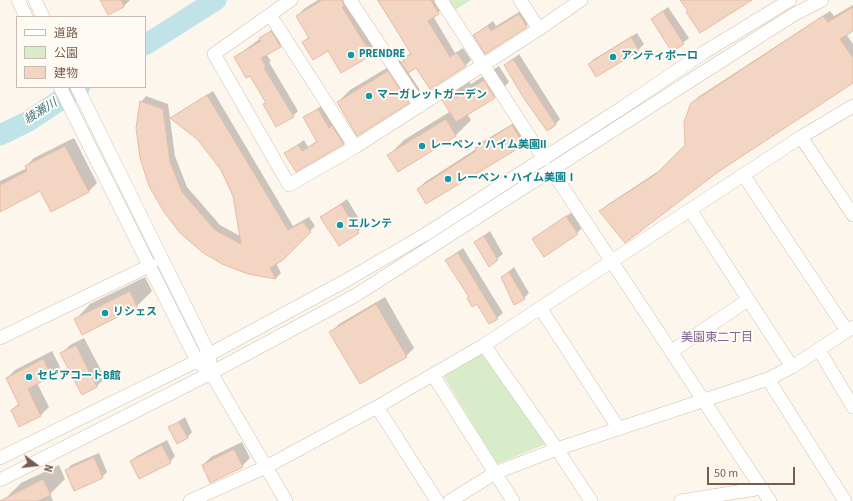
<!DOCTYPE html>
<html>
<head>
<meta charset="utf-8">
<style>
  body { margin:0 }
  #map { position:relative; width:853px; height:501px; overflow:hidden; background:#fdf6ec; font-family:"Source Sans 3","Noto Sans JP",sans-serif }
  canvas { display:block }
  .legend { position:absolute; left:16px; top:16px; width:130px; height:72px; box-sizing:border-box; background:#fffaf3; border:1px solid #cabbb1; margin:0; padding:5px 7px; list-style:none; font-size:12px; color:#7a5c4d }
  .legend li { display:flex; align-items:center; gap:8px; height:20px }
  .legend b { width:20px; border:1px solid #cabbb1 }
  .north { position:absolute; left:16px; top:445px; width:40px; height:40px; -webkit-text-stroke:3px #fffaf3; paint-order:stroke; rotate:105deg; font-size:11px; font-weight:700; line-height:16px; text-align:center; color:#7a5c4d }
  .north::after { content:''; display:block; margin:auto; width:14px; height:18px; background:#7a5c4d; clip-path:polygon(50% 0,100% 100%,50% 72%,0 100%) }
  .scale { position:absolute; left:707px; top:467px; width:88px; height:18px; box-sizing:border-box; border:2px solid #7a5c4d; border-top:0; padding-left:5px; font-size:12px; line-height:14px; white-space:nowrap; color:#7a5c4d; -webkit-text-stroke:3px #fffaf3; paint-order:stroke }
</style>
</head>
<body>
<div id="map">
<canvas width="853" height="501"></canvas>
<ul class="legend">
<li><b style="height:5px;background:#fff"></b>道路</li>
<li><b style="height:11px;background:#d8ecc9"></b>公園</li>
<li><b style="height:11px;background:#f3d5c3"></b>建物</li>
</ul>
<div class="north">N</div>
<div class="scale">50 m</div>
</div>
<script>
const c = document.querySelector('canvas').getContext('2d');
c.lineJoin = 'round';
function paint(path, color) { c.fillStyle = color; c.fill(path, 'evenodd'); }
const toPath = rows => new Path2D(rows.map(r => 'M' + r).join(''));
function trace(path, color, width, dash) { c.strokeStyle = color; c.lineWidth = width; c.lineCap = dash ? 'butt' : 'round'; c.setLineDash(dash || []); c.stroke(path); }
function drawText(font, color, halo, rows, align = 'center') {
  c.font = font + ' "Source Sans 3","Noto Sans JP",sans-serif'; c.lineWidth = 4; c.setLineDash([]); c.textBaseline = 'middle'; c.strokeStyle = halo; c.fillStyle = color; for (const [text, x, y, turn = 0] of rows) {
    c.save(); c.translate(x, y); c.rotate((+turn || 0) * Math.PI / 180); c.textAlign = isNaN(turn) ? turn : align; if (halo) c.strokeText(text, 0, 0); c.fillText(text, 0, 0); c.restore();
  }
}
paint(toPath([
  [446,0,471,0,453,11],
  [482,354,546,444,497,464,443,375]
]), '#d8ecc9');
paint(toPath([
  [102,0,130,0,124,6],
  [318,0,351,0,380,46,371,55,328,50,304,42,309,36,297,16,305,8],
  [377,0,435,0,444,8,433,16,455,53,463,48,471,60,465,66,416,67,408,72,420,90,408,102,338,102,350,90,400,60,402,63,405,60,404,59,411,52],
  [853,5,853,30,846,34,853,44,853,82,601,211,607,205,663,168,686,145,692,104,698,97,830,11,834,16],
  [668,7,689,38,673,51,652,19],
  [524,9,532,21,526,26,474,35,493,21,496,26],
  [276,27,286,41,266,54,271,61,269,62,298,111,293,116,267,102,251,75,235,57],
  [637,33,644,44,638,50,596,75,589,64,594,59],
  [519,54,560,119,555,125,506,65],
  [499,66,509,82,494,97,467,114,471,120,456,135,398,171,389,155,404,140,451,111,444,101,459,85,468,79,471,84],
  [213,91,293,226,309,217,315,226,283,259,276,263,281,273,276,278,249,273,203,252,141,102,146,96,168,104,175,156,187,187,220,225,240,236,234,196,215,158,199,140,172,118],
  [324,104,348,138,343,143,296,171,286,153,304,140,308,147,318,140,305,117],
  [519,120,530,137,523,144,418,189,425,182,476,149,482,142],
  [74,138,97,183,88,192,41,189,0,210,0,181,27,168,26,166,34,158],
  [347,199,364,227,339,245,322,218],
  [572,212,582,228,577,233,533,240],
  [490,231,503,254,489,265,475,242],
  [463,248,503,313,497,318,478,302,468,298,470,296,446,260],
  [514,267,529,293,524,298,502,277],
  [145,277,152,291,137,306,82,333,75,320,90,304],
  [385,297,414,348,406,356,331,332,339,324],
  [84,338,105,378,97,386,82,394,62,353,70,345],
  [52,351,60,367,52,375,37,383,49,407,41,415,20,425,12,410,19,403,7,378,15,370],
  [185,417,192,432,187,438,169,428],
  [167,440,175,456,170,462,131,461,137,456],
  [242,442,250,458,242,466,203,465,211,457],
  [99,453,107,472,102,477,66,471,71,465],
  [59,465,65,479,50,494,53,501,7,501,6,498,21,483]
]), '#0003');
trace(toPath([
  [145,45,216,0],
  [0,135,27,122,80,87]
]), '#bfe3e8', 21);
const building = toPath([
  [100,0,121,0,124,7,108,15,100,0],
  [322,0,342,0,344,6,342,7,372,55,341,73,328,51,313,60,302,42,309,38,296,16,322,0],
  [378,0,431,0,439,14,428,21,450,57,457,53,466,66,430,89,416,68,408,73,401,63,404,61,403,58,411,54,378,0],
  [680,0,752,0,700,33,686,12,688,11,680,0],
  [853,7,853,31,840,39,853,58,853,83,718,172,625,243,599,211,656,174,685,145,684,122,691,103,823,16,828,22,853,7],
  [663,11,684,44,672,52,651,19,663,11],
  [519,14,527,27,485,54,473,35,488,26,491,31,519,14],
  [271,31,281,47,261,58,266,67,264,68,294,117,276,127,263,104,266,103,250,76,246,78,234,57,261,41,259,38,271,31],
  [631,37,639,51,596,77,588,64,631,37],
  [513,59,556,125,547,131,523,97,504,65,513,59],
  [388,71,409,103,357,136,337,102,388,71],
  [484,80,495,98,456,122,442,100,453,94,456,98,484,80],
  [207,95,288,230,303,222,311,232,283,260,270,268,276,279,248,274,222,264,202,252,180,233,164,212,149,186,140,158,136,128,140,101,163,109,170,162,182,192,215,230,241,244,233,196,221,170,198,140,170,118,207,95],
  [318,109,329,128,332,126,344,144,296,172,284,153,298,145,302,151,317,142,303,117,318,109],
  [446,119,456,136,398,172,387,155,446,119],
  [512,125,524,145,426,204,417,189,476,151,475,148,512,125],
  [65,146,89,192,51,212,40,191,0,212,0,185,27,171,25,166,65,146],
  [341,204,359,233,339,246,320,217,341,204],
  [566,216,578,234,544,257,532,239,566,216],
  [484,236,498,260,489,267,474,242,484,236],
  [458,253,498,319,489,324,477,304,472,307,467,298,469,297,445,260,458,253],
  [509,272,525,299,514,305,501,277,509,272],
  [130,291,137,307,82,335,74,319,130,291],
  [376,304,407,357,360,384,329,332,376,304],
  [76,345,97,387,82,395,60,353,76,345],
  [43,359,52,376,28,389,41,416,19,427,11,410,19,405,6,378,43,359],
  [179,422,188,438,177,444,168,427,179,422],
  [162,445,171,463,139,479,130,461,162,445],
  [234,449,243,467,210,483,202,465,234,449],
  [94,457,103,478,74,491,65,470,94,457],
  [43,479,51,495,38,501,0,501,43,479]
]);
paint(building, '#f3d5c3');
trace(building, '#e6bba3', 1);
const minor = toPath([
  [18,0,26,17],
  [35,0,43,17],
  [291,0,214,54,289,185,355,147,539,29,581,0],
  [350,0,420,106],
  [441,0,544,159],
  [520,0,539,29],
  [270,15,355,147],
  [60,87,197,361,211,373,286,501],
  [77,87,209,354,210,363],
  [801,137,853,215],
  [552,171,770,501],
  [744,176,847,331],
  [691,211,792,367],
  [541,309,619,429],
  [0,338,151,265],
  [484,345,557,449,591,501],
  [819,350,853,407],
  [672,351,748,300],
  [433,375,513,501],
  [768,379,845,501],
  [377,407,437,501],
  [0,458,197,361,347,280,426,234,622,108,703,53,790,0],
  [0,480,211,373,356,295,793,15,822,0],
  [190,501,266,467,377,407,484,345,801,137,853,106],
  [450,501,495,473,557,449,768,379,792,367,853,327],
  [681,501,762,488]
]);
trace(minor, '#d1beb0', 14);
trace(minor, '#fff', 13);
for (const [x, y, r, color] of [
  [351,55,4,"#0f9aa8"],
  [613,57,4,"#0f9aa8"],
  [369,96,4,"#0f9aa8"],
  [422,146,4,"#0f9aa8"],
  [448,179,4,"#0f9aa8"],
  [340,225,4,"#0f9aa8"],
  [105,313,4,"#0f9aa8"],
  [29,377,4,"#0f9aa8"]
]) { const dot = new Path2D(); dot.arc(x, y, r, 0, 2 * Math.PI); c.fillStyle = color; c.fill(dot); trace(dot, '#fffaf3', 1.5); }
drawText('bold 11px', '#0d838f', '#fffaf3', [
  ["PRENDRE",359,55],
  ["アンティポーロ",621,57],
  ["マーガレットガーデン",377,96],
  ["レーベン・ハイム美園II",430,146],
  ["レーベン・ハイム美園Ⅰ",456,179],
  ["エルンテ",348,225],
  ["リシェス",113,313],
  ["セピアコートB館",37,377]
], 'left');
drawText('italic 12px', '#437c86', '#fffaf3', [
  ["綾瀬川",41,112,-32]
]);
drawText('12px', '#846695', '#fffaf3', [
  ["美園東二丁目",717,338]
]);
</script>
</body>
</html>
